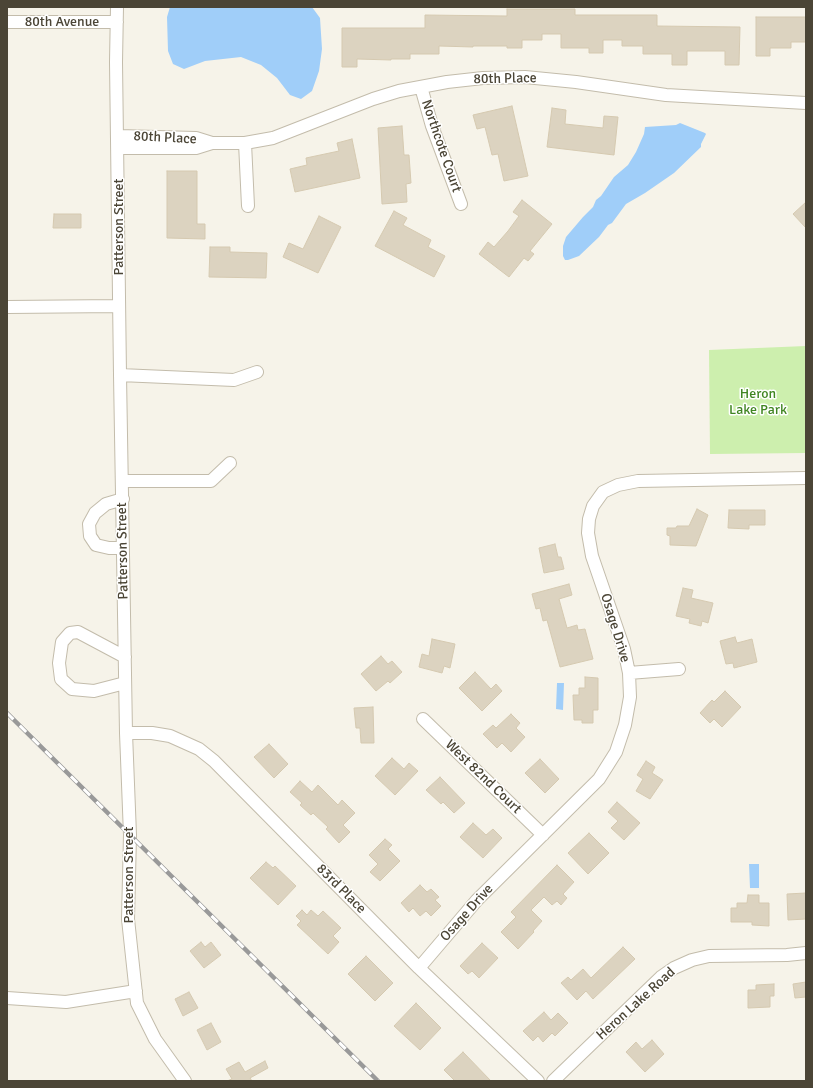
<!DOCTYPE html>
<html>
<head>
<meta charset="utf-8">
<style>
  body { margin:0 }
  #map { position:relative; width:813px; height:1088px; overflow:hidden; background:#f6f3e9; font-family:Signika,sans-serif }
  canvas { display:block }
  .frame { position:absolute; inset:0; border:8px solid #4b4536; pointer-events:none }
</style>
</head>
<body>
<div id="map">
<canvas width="813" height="1088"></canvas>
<div class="frame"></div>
</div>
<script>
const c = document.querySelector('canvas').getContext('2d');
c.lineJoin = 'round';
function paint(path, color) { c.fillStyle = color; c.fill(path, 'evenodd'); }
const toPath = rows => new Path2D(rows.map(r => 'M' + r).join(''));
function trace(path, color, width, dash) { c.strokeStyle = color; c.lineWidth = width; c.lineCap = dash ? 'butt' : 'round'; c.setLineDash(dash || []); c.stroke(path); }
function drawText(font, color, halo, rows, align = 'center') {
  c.font = font + ' Signika,sans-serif'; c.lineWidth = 3; c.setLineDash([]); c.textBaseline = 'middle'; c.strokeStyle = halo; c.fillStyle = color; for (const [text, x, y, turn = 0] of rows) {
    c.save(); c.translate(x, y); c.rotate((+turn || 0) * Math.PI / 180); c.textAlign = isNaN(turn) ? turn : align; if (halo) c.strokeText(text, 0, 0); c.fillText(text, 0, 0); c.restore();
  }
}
paint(toPath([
  [806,346,806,453,710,454,709,350]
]), '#cdefae');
paint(toPath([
  [170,7,312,7,320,18,322,49,319,71,312,91,301,99,290,95,277,78,261,65,241,57,205,61,184,69,173,64,168,51,167,17],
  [680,123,705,133,706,134,701,144,701,147,674,173,645,193,626,204,612,223,608,225,599,237,579,256,568,260,565,260,563,256,563,246,566,237,583,217,593,207,596,200,601,196,614,177,628,165,636,152,644,134,645,127,676,125],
  [557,683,564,683,563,710,556,709],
  [749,864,759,864,759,888,750,888]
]), '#a0cef9');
const building = toPath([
  [507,9,575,9,575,15,657,15,657,26,740,27,739,65,725,65,725,51,687,51,687,65,672,65,672,54,643,54,643,46,622,46,622,40,603,40,603,53,589,53,589,48,561,48,561,34,542,34,542,40,522,40,522,48,507,48,507,46,473,46,473,47,439,46,439,54,410,54,410,59,391,59,391,60,357,59,357,67,342,67,342,28,425,28,425,15,507,16,507,9],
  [756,17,806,17,806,42,791,42,791,48,770,48,770,56,756,56,756,17],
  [512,106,528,176,504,181,498,154,492,155,485,127,477,129,473,115,512,106],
  [552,108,566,110,565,124,603,128,604,116,618,117,614,155,547,147,552,108],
  [402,126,404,155,409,155,411,183,406,184,407,202,382,204,378,128,402,126],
  [352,139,360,178,295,192,290,169,307,165,306,158,339,151,337,143,352,139],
  [167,171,197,171,197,224,205,224,205,239,167,238,167,171],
  [522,200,552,224,530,251,534,254,528,261,524,258,509,277,479,254,488,242,494,247,508,231,519,216,513,212,522,200],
  [806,202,806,228,793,214,806,202],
  [394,211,407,218,403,225,431,240,428,247,445,256,434,277,375,246,394,211],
  [54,214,81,214,81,228,53,228,54,214],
  [319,216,341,227,318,273,283,257,289,243,303,249,319,216],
  [210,247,230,247,230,252,267,253,266,278,209,277,210,247],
  [697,509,708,515,696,546,670,545,670,536,667,535,667,528,676,528,677,526,689,526,697,509],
  [729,510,765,510,765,525,749,525,749,529,728,528,729,510],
  [555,544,558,557,561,557,564,569,544,573,539,548,555,544],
  [569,584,572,595,559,599,567,628,577,625,578,630,585,629,593,659,560,667,547,620,543,621,540,608,536,609,532,594,569,584],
  [683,588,693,590,691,598,713,603,708,623,702,621,701,626,689,623,690,619,676,616,683,588],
  [735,637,737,643,752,639,757,662,734,668,733,663,726,664,720,641,735,637],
  [432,639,455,644,450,668,444,666,442,673,419,667,422,654,429,656,432,639],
  [381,656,388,664,392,661,402,672,390,683,388,681,376,691,361,674,381,656],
  [475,672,491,689,496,684,502,691,482,711,459,688,475,672],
  [585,677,598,678,598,710,593,710,593,723,582,723,582,720,574,720,573,695,579,695,579,688,585,688,585,677],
  [725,691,741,707,722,727,714,719,710,723,700,713,712,700,714,702,725,691],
  [373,707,374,743,361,743,360,728,356,728,354,708,373,707],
  [511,714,520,723,516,728,525,737,511,752,502,743,497,748,483,734,493,725,496,728,511,714],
  [269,744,288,764,274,778,254,757,269,744],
  [392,758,404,769,409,763,418,771,395,795,375,776,392,758],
  [540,759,559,779,545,793,525,773,540,759],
  [646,761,655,767,652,773,663,780,650,799,636,791,643,779,637,775,646,761],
  [440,777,465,803,454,813,443,802,441,804,426,790,440,777],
  [300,781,312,792,318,785,338,805,342,800,355,813,343,825,350,832,339,843,326,829,328,827,313,813,311,815,300,805,302,803,290,792,300,781],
  [617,802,640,823,624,840,611,828,618,821,608,812,617,802],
  [473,823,486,835,493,829,502,838,483,858,460,837,473,823],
  [589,833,609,853,588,874,568,853,589,833],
  [385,839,392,845,388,849,400,861,380,881,370,872,378,864,369,855,385,839],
  [266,862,273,868,275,866,296,886,278,905,250,878,266,862],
  [557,865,574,882,563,894,567,898,561,905,557,901,552,905,544,897,531,910,542,921,533,931,534,932,518,949,501,932,516,917,511,912,557,865],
  [420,885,427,892,431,889,439,897,435,900,441,906,431,916,426,911,420,916,413,908,409,912,401,903,420,885],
  [806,893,806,919,788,920,787,894,806,893],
  [748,895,759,895,759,903,769,903,769,926,752,925,752,922,731,922,731,908,737,908,737,903,747,903,748,895],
  [302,910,307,915,311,910,318,916,323,911,341,928,333,936,339,942,328,954,297,925,301,921,296,916,302,910],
  [201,942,205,947,211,942,221,955,204,968,190,951,201,942],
  [482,943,498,958,479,978,472,971,468,974,460,966,482,943],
  [623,947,635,959,593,999,586,991,577,1000,561,983,568,977,571,980,583,969,591,978,623,947],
  [366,956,393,983,375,1001,348,974,366,956],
  [806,982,806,997,795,998,793,984,806,982],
  [774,984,774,996,770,996,770,1007,748,1008,748,990,756,990,756,985,774,984],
  [189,992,198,1008,183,1016,175,999,189,992],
  [416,1003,441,1028,420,1050,394,1026,416,1003],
  [544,1012,551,1020,558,1013,568,1023,555,1036,552,1033,543,1042,538,1036,533,1041,523,1031,544,1012],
  [211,1023,221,1042,207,1050,197,1030,211,1023],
  [652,1040,664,1054,645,1072,626,1052,636,1042,642,1049,652,1040],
  [463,1052,491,1081,455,1081,444,1070,463,1052],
  [265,1061,268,1068,250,1078,252,1081,227,1081,232,1079,226,1069,239,1062,245,1072,265,1061]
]);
paint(building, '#dcd3c0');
trace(building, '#d5c9b0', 1);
const minor = toPath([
  [117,7,116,62,120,375,126,733,130,835,128,919,137,1003,155,1039,185,1081],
  [7,22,117,22],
  [421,87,432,126,461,204],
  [118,136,196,138,212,143],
  [245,143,248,206],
  [118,148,196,148,212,143,245,143,273,138,373,99,399,91,447,82,483,78,525,77,576,82,666,95,806,103],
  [7,307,119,306],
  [120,375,234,380,257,372],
  [122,481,211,481,230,463],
  [123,499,106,504,95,513,89,524,90,536,96,545,109,548,123,548],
  [125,657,78,632,70,633,62,642,59,663,61,679,72,689,94,691,125,683],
  [629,673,679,669],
  [423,719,543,835],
  [126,733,152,733,170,736,199,749,214,761,419,968,538,1081],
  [419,968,477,900,599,779,616,752,625,725,630,697,629,673,624,649,592,556,588,533,589,519,593,506,603,492,618,485,638,481,806,478],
  [7,998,66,1002,136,991],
  [553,1081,661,977,674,968,692,960,709,956,787,955,806,953]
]);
trace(minor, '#c3bcab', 14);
trace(minor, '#fff', 12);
const rail = toPath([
  [7,713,378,1081]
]);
trace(rail, '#999', 4.5);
trace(rail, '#fff', 3, [9]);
drawText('14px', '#4b4536', '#fff', [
  ["80th Avenue",62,22],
  ["80th Place",505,79,-1],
  ["80th Place",165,138,3],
  ["Northcote Court",441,146,71],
  ["Patterson Street",119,227,-90],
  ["Patterson Street",123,551,-91],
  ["Osage Drive",615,628,73],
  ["West 82nd Court",483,777,44],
  ["Patterson Street",129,875,-90],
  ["83rd Place",341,889,45],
  ["Osage Drive",467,913,-48],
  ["Heron Lake Road",636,1004,-42]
]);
drawText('14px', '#408522', '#fff', [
  ["Heron",758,394],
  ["Lake Park",758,410]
]);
</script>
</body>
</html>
